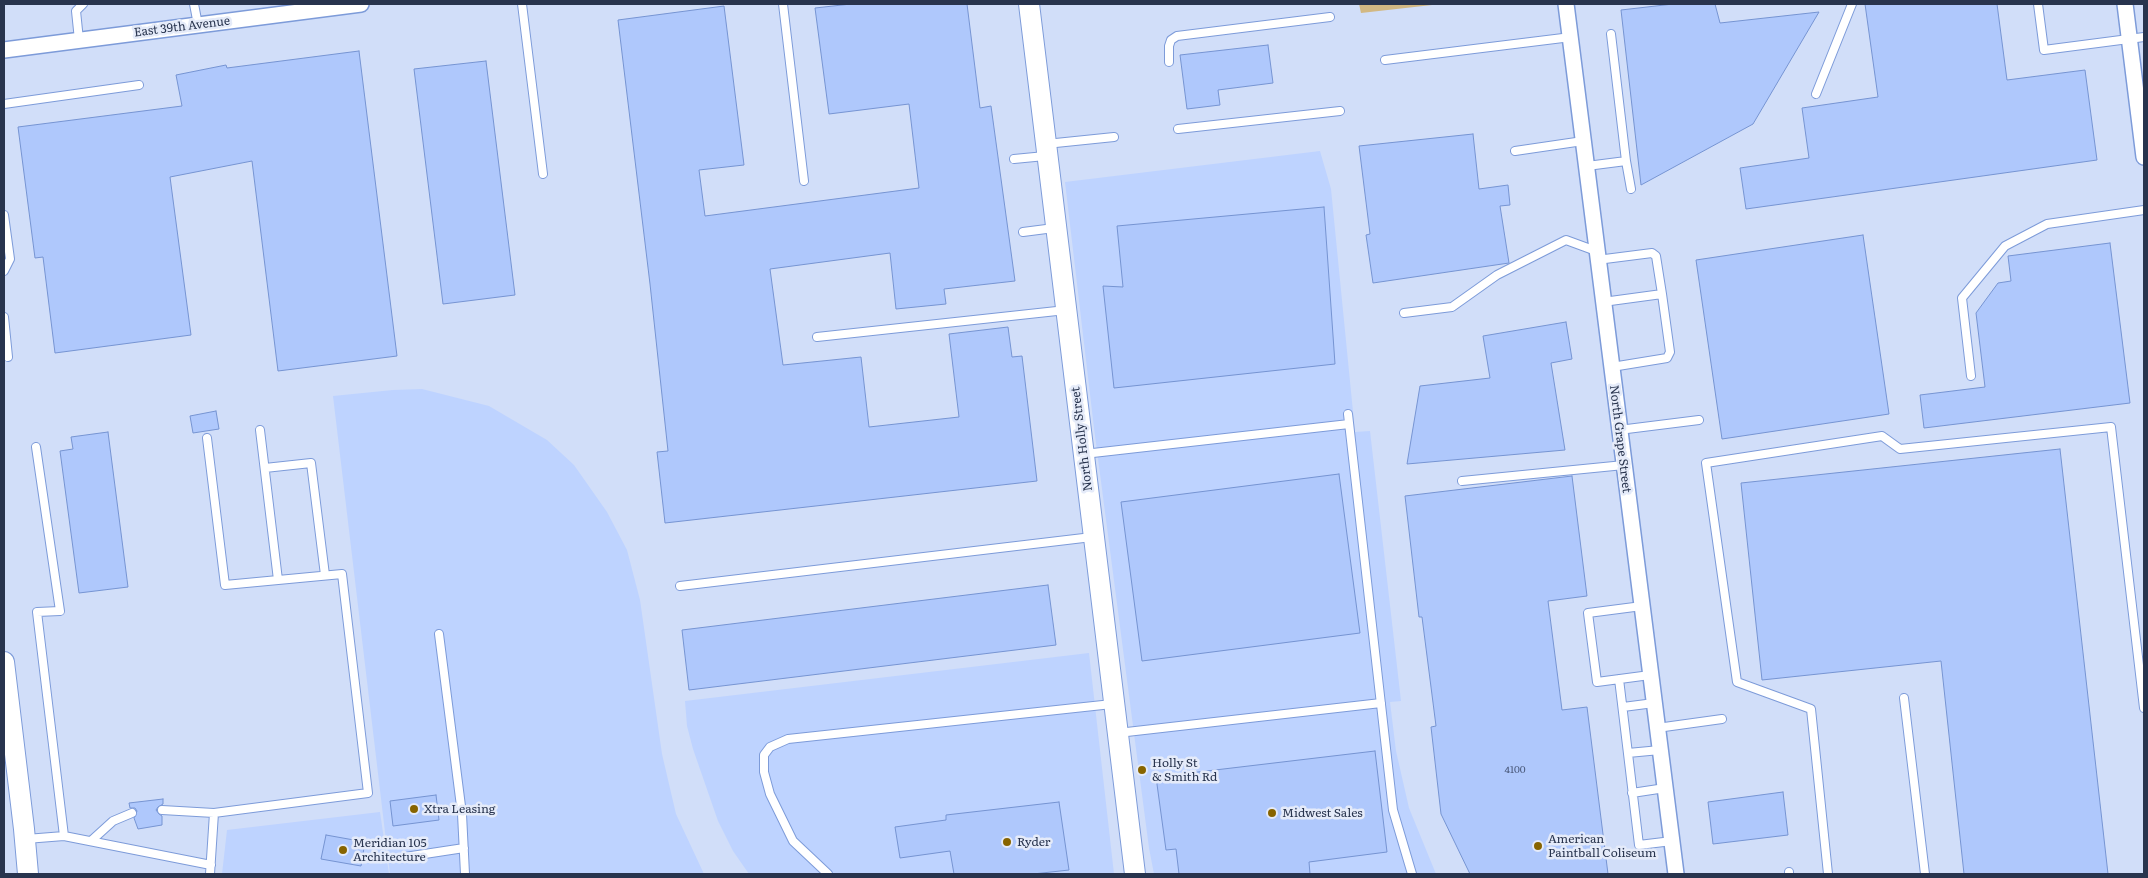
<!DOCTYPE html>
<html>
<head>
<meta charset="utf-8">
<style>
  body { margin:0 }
  #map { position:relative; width:2148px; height:878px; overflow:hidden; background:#d1def9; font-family:Literata,serif }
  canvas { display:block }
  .frame { position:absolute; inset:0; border:5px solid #28344e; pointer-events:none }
</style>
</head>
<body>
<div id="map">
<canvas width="2148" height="878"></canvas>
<div class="frame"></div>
</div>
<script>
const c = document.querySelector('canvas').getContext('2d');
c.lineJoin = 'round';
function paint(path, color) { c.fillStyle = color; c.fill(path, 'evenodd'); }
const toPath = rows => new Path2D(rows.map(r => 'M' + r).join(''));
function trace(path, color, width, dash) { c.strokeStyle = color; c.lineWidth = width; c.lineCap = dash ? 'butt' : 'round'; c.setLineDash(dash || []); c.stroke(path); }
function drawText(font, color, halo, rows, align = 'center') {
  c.font = font + ' Literata,serif'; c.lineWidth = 5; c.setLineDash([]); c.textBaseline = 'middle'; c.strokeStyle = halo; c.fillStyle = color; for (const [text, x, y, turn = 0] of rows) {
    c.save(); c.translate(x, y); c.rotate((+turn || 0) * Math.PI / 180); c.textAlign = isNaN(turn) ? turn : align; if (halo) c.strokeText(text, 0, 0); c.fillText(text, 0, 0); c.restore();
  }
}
paint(toPath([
  [1320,151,1331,189,1355,432,1370,431,1401,701,1390,702,1396,751,1409,808,1436,874,1154,874,1149,848,1094,428,1065,182],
  [422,389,489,406,547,440,574,465,607,512,627,550,640,600,662,754,676,814,704,874,390,874,333,396,393,390],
  [1089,653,1114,874,749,874,733,851,718,821,693,749,687,726,685,701],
  [380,812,389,874,222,874,227,830]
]), '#bed3ff');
paint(toPath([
  [1359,4,1441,4,1361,13]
]), '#d2b883');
const building = toPath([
  [851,4,967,4,980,108,991,106,1015,281,944,289,946,304,896,309,890,253,770,269,783,365,861,357,869,427,959,417,949,334,1008,327,1012,357,1022,356,1037,481,665,523,657,452,668,451,650,284,618,20,724,6,744,165,699,170,705,216,919,188,909,104,829,114,815,8,851,4],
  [1673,4,1715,4,1720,23,1819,12,1753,124,1641,185,1621,10,1673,4],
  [1865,4,1997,4,2007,80,2085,70,2097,160,1746,209,1740,168,1809,158,1802,108,1878,97,1865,4],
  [1268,45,1273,83,1218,90,1220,105,1187,109,1180,55,1268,45],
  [359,51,397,356,278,371,252,161,170,177,191,335,55,353,43,257,35,258,18,127,182,106,176,75,226,65,227,68,359,51],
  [486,61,515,295,443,304,414,69,486,61],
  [1473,134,1479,189,1508,185,1510,205,1500,206,1509,263,1373,283,1366,235,1370,234,1359,146,1473,134],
  [1324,207,1335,364,1114,388,1103,286,1123,287,1117,226,1324,207],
  [1863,235,1889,414,1722,439,1696,260,1863,235],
  [2110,243,2130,403,1924,428,1920,395,1985,387,1976,313,1998,283,2011,281,2008,256,2110,243],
  [1566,322,1572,359,1551,363,1565,450,1407,464,1420,386,1490,378,1483,336,1566,322],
  [216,411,219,429,193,433,190,416,216,411],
  [108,432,128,587,79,593,60,451,73,449,71,437,108,432],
  [2060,449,2108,874,1964,874,1941,661,1762,680,1741,483,2060,449],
  [1339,474,1360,633,1142,661,1121,502,1339,474],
  [1572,476,1587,596,1548,601,1562,710,1587,707,1608,874,1470,874,1441,814,1431,727,1436,726,1422,617,1419,617,1405,496,1572,476],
  [1048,585,1056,645,689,690,682,630,1048,585],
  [1375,751,1387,852,1309,862,1310,874,1179,874,1176,849,1166,850,1156,777,1375,751],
  [1783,792,1788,835,1713,844,1708,802,1783,792],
  [436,795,439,820,393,826,390,801,436,795],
  [163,799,163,804,158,807,156,810,159,814,162,816,162,825,138,829,134,818,137,811,135,808,130,808,129,803,163,799],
  [1059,802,1069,870,1033,874,954,874,950,851,900,858,895,827,946,820,946,815,1059,802],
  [326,835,365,842,361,866,321,859,326,835]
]);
paint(building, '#afc8fc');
trace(building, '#7694d2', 1);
const service = toPath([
  [194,4,198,25],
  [522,4,543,174],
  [783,4,804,181],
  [2038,4,2044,50,2144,37],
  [1611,34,1626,161,1631,189],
  [79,40,76,11,83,4],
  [1385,60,1571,37],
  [1169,62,1169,46,1171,40,1177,36,1330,17],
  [1816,94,1852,4],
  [4,104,139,85],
  [1178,129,1340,111],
  [1046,144,1114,137],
  [1515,151,1583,141],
  [1014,159,1045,156],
  [1587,166,1626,161],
  [4,215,10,259,4,271],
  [1023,232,1054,228],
  [1597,260,1652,253,1656,256,1662,294],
  [1603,302,1662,294,1670,352,1667,358,1618,366],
  [1404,313,1452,307,1497,275,1566,240,1596,251],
  [4,317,8,357],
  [817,337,1066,310],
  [1971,376,1962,298,2005,246,2047,224,2144,210],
  [1348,414,1393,810,1412,874],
  [260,430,278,580],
  [1619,430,1699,420],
  [207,438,225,585,342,574,368,793,214,813,210,874],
  [36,447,60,611,37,612,64,836,211,865],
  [1084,454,1349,424],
  [265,468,311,463,325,575],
  [1462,481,1624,465],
  [680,586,1092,537],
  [1642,606,1588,613,1597,682,1650,675],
  [439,634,462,814,465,874],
  [1619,679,1639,845,1672,841],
  [1904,698,1925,874],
  [1623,707,1654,703],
  [1657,728,1722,719],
  [1118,733,1381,703],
  [1628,753,1660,750],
  [1632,793,1665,788],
  [162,810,214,813],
  [26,839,64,836],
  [91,841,113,821,132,813],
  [405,857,464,848],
  [1789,872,1789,874],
  [828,874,793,841,770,794,764,772,764,755,770,747,788,739,1112,704],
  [1828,874,1811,709,1737,682,1706,463,1882,436,1900,449,2111,427,2144,708]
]);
const minor = toPath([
  [1566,4,1676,874],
  [2125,4,2144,157],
  [4,50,361,4]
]);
const tertiary = toPath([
  [1029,4,1135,874],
  [4,662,24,829,28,874]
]);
trace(service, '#7d9bd9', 10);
trace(minor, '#7d9bd9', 18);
trace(tertiary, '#7d9bd9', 22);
trace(service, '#fff', 8);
trace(minor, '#fff', 15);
trace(tertiary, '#fff', 20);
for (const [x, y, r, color] of [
  [1142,770,5,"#876400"],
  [414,809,5,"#876400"],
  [1272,813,5,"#876400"],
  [1007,842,5,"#876400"],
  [1538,846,5,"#876400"],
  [343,850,5,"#876400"]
]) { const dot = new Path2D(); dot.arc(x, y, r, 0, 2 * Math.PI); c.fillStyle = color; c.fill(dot); trace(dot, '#e5ebf9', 2); }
drawText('10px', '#4a597a', null, [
  ["4100",1515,770]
]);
drawText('12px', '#28344e', '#e5ebf9', [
  ["East 39th Avenue",182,27,-7],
  ["North Holly Street",1082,439,-97],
  ["North Grape Street",1620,439,83]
]);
drawText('12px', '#28344e', '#e5ebf9', [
  ["Holly St",1152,763],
  ["& Smith Rd",1152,777],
  ["Xtra Leasing",424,809],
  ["Midwest Sales",1282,813],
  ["American",1548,839],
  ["Paintball Coliseum",1548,853],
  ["Ryder",1017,842],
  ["Meridian 105",353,843],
  ["Architecture",353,857]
], 'left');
</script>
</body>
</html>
